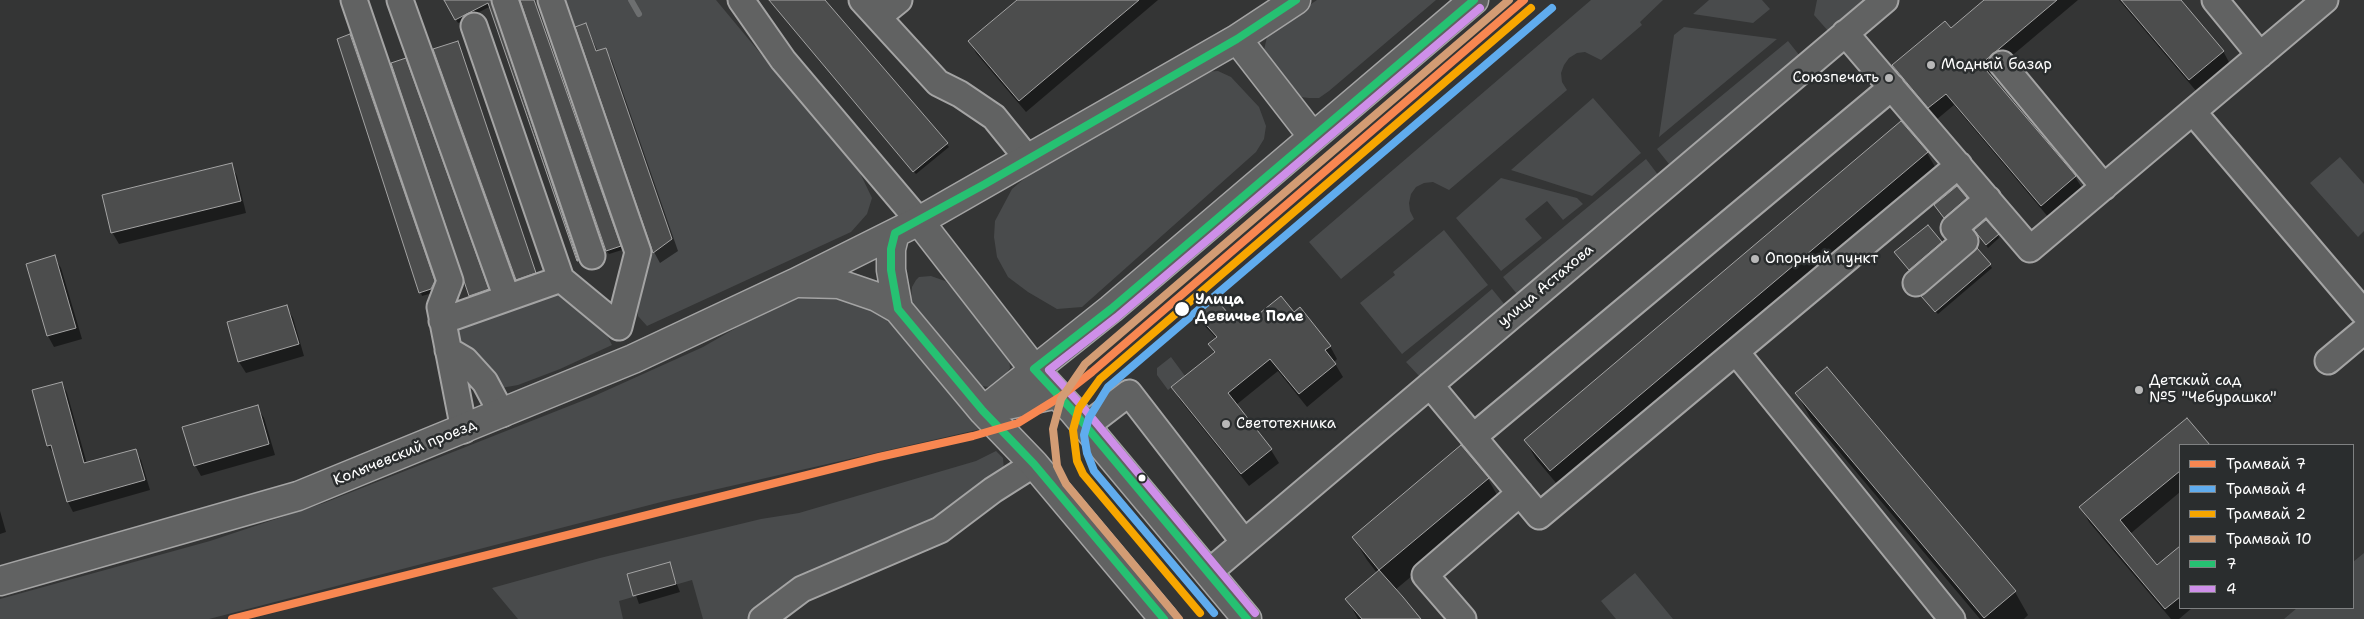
<!DOCTYPE html>
<html>
<head>
<meta charset="utf-8">
<style>
  body { margin:0 }
  #map { position:relative; width:2364px; height:619px; overflow:hidden; background:#343535; font-family:"Shantell Sans",sans-serif }
  canvas { display:block }
  .legend { position:absolute; left:2179px; top:444px; width:175px; height:165px; box-sizing:border-box; background:#2a2d2e; border:1px solid #7f8182; margin:0; padding:6px 9px; list-style:none; font-size:15px; color:#fff }
  .legend li { display:flex; align-items:center; gap:10px; height:25px }
  .legend b { width:25px; border:1px solid #7f8182 }
</style>
</head>
<body>
<div id="map">
<canvas width="2364" height="619"></canvas>
<ul class="legend">
<li><b style="height:6px;background:#f88751"></b>Трамвай 7</li>
<li><b style="height:6px;background:#60acee"></b>Трамвай 4</li>
<li><b style="height:6px;background:#f7a600"></b>Трамвай 2</li>
<li><b style="height:6px;background:#d39c74"></b>Трамвай 10</li>
<li><b style="height:6px;background:#26c172"></b>7</li>
<li><b style="height:6px;background:#ce8fe9"></b>4</li>
</ul>
</div>
<script>
const c = document.querySelector('canvas').getContext('2d');
c.lineJoin = 'round';
function paint(path, color) { c.fillStyle = color; c.fill(path, 'evenodd'); }
const toPath = rows => new Path2D(rows.map(r => 'M' + r).join(''));
function trace(path, color, width, dash) { c.strokeStyle = color; c.lineWidth = width; c.lineCap = dash ? 'butt' : 'round'; c.setLineDash(dash || []); c.stroke(path); }
function drawText(font, color, halo, rows, align = 'center') {
  c.font = font + ' "Shantell Sans",sans-serif'; c.lineWidth = 5; c.setLineDash([]); c.textBaseline = 'middle'; c.strokeStyle = halo; c.fillStyle = color; for (const [text, x, y, turn = 0] of rows) {
    c.save(); c.translate(x, y); c.rotate((+turn || 0) * Math.PI / 180); c.textAlign = isNaN(turn) ? turn : align; if (halo) c.strokeText(text, 0, 0); c.fillText(text, 0, 0); c.restore();
  }
}
paint(toPath([
  [562,0,716,0,860,173,872,198,867,214,851,232,647,326,638,316,637,284,653,253,672,239,606,48,596,51,586,23,574,27],
  [1317,0,1436,0,1329,91,1319,98,1309,98,1300,97,1290,89,1265,60,1264,50,1267,37,1275,28],
  [1591,0,1663,0,1640,22,1642,25,1601,60,1585,52,1577,53,1569,58,1564,65,1561,73,1562,82,1567,90,1449,190,1433,182,1424,183,1416,187,1411,194,1409,203,1410,211,1414,219,1341,279,1309,242],
  [1709,0,1762,0,1770,9,1753,23,1693,14],
  [1817,0,1867,0,1829,32,1814,15],
  [1684,27,1777,39,1659,137,1674,35],
  [1788,41,1800,56,1669,164,1657,149],
  [1218,71,1231,77,1259,107,1266,126,1264,139,1256,152,1082,307,1057,309,1028,292,1008,277,997,257,994,237,995,221,1012,189,1031,173,1141,105,1202,72],
  [1593,98,1641,153,1592,196,1511,170],
  [2340,157,2364,184,2364,231,2358,237,2310,183],
  [1646,159,1659,176,1517,294,1503,277],
  [1501,178,1577,198,1583,204,1563,220,1547,201,1525,219,1542,238,1501,271,1456,218],
  [1444,230,1488,285,1402,354,1360,303,1395,275,1393,272],
  [931,276,945,281,957,293,1009,359,1010,368,1000,384,990,387,981,386,975,382,914,314,911,298,912,287,916,280,919,277],
  [1492,289,1505,305,1420,377,1406,362],
  [551,291,564,297,589,314,607,335,612,345,560,369,518,385,501,388,454,337,455,327],
  [810,293,840,293,877,310,894,327,981,429,665,501,209,619,0,619,0,599,210,541,324,503,592,397,703,347,788,298],
  [1171,357,1185,376,1168,390,1157,375,1157,368],
  [996,451,1003,458,1004,470,960,507,764,606,747,619,703,619,692,580,619,601,623,619,518,619,492,588,600,558,761,519,799,513,976,461],
  [2364,553,2364,619,2284,619,2297,608,2353,608,2353,562],
  [1635,573,1673,619,1616,619,1601,601]
]), '#494b4c');
paint(toPath([
  [445,0,493,0,493,9,579,263,491,6,458,23],
  [522,0,534,0,622,250,609,254,607,251],
  [769,0,824,0,949,147,916,174],
  [1019,0,1158,0,1026,112,976,53,970,42],
  [1986,0,2078,0,1989,75,2075,177,2083,189,2049,218,1954,105,1936,120,1900,78,1893,66,1951,30],
  [2119,0,2179,0,2223,51,2230,64,2197,92],
  [586,25,598,52,605,49,612,61,678,251,660,263,654,252,577,28],
  [350,36,436,285,433,293,422,296,339,39],
  [459,46,537,276,519,283,517,279],
  [407,63,489,293,472,299,392,64],
  [1927,153,1938,172,1562,490,1536,459,1525,440],
  [231,165,237,176,246,213,119,244,112,232],
  [1966,199,1971,206,1949,224,1935,205],
  [1978,233,1998,235,1999,238,1988,248],
  [1941,243,1943,246,1911,273,1897,255],
  [1977,250,1992,268,1938,314,1925,300],
  [54,257,61,268,82,339,54,347,48,336],
  [286,306,293,318,304,356,246,373,239,362,228,323],
  [1196,311,1236,324,1294,313,1330,346,1337,359,1334,362,1343,377,1307,407,1278,371,1236,405,1271,450,1279,463,1249,486,1180,400,1173,388,1215,354,1210,345,1217,339,1203,324],
  [1827,369,2015,592,2028,615,2024,619,1980,619,1810,417,1797,394],
  [62,383,67,393,87,464,135,450,141,460,150,490,73,512,68,502,55,455,48,446,33,391],
  [257,407,264,418,275,455,201,476,195,465],
  [2187,420,2208,445,2180,445,2180,492,2130,534,2157,567,2180,548,2180,608,2192,608,2179,619,2171,619,2089,522,2081,507],
  [1488,479,1501,502,1395,590,1419,619,1358,619,1347,599,1377,573,1367,560,1353,537],
  [0,511,6,532,0,534],
  [669,564,680,592,639,604,629,575]
]), '#0007');
trace(toPath([
  [631,0,639,14]
]), '#6d6f70', 6);
const building = toPath([
  [444,0,491,0,578,261,577,261,488,3,455,20,444,0],
  [520,0,534,0,621,246,606,251,520,0],
  [769,0,825,0,948,143,913,172,769,0],
  [1017,0,1139,0,1019,101,968,41,1017,0],
  [1984,0,2057,0,1981,64,2076,176,2041,206,1946,94,1928,108,1892,65,1945,21,1951,28,1984,0],
  [2121,0,2181,0,2224,51,2189,80,2121,0],
  [586,23,596,51,606,48,672,239,653,253,575,27,586,23],
  [350,34,435,281,431,289,419,293,337,39,350,34],
  [458,41,536,273,516,280,433,49,458,41],
  [406,58,489,289,469,296,391,63,406,58],
  [1901,121,1928,152,1550,471,1524,440,1901,121],
  [232,163,241,201,111,233,102,195,232,163],
  [1957,186,1967,198,1944,218,1934,205,1957,186],
  [1986,220,1999,234,1986,245,1974,230,1986,220],
  [1928,225,1942,242,1909,270,1894,252,1928,225],
  [1977,248,1991,264,1935,312,1921,296,1977,248],
  [55,255,76,328,47,336,26,264,55,255],
  [1212,295,1236,322,1245,314,1250,321,1281,296,1294,312,1300,307,1331,346,1325,350,1336,364,1299,394,1270,359,1228,393,1272,449,1241,474,1171,387,1215,352,1208,344,1217,337,1194,311,1212,295],
  [287,305,299,344,238,362,227,322,287,305],
  [1827,367,2016,591,1984,618,1795,393,1827,367],
  [62,382,84,463,136,449,145,480,67,502,51,445,47,446,32,390,62,382],
  [258,405,269,444,194,466,182,427,258,405],
  [2187,418,2210,445,2180,445,2180,471,2120,520,2157,565,2180,546,2180,597,2165,609,2079,507,2187,418],
  [1461,445,1489,478,1379,570,1352,537,1461,445],
  [670,562,676,584,633,596,627,574,670,562],
  [1379,570,1403,597,1421,619,1362,619,1345,599,1379,570]
]);
paint(building, '#4c4d4d');
trace(building, '#a4a4a4', 1);
const minor = toPath([
  [354,0,450,281,440,307,464,430],
  [400,0,503,287],
  [505,0,592,256],
  [741,0,783,60,919,221],
  [862,0,938,83,960,94,994,117,1028,159],
  [2215,0,2260,55],
  [878,17,899,0],
  [474,26,561,279,619,327,638,252,551,0],
  [1845,33,2030,249,2325,0],
  [2002,64,2104,187],
  [2193,112,2364,313],
  [1916,283,1965,241,1954,228,1988,199],
  [442,321,561,279],
  [448,350,465,360,485,382,502,414],
  [1736,352,1952,619],
  [2328,361,2364,331],
  [1430,385,1539,516,1959,165],
  [1086,426,1129,393,1244,542],
  [1473,437,1892,87],
  [1208,573,1885,0],
  [762,619,802,589,940,530,993,490,1034,464],
  [1463,619,1425,575,1520,493]
]);
const major = toPath([
  [1237,39,1313,137],
  [919,221,1034,369,1074,412,1247,619],
  [895,233,891,249,891,270,898,309],
  [799,283,839,284,877,297,898,309,983,411,1034,464,1164,619],
  [989,409,1057,394],
  [983,411,1111,309,1474,0],
  [0,581,298,496,633,359,795,283,919,221,1237,39,1296,0]
]);
trace(minor, '#a4a4a4', 29);
trace(major, '#a4a4a4', 31);
trace(minor, '#616262', 25);
trace(major, '#616262', 28);
trace(toPath([
  [1164,619,1034,464,983,411,898,309,891,270,891,249,895,233,985,184,1237,39,1296,0],
  [1247,619,1074,412,1034,369,1111,309,1474,0]
]), '#26c172', 8);
trace(toPath([
  [1255,613,1082,406,1049,370,1117,317,1480,8]
]), '#ce8fe9', 8);
trace(toPath([
  [232,619,879,457,973,436,1018,423,1060,397,1092,372,1524,0]
]), '#f88751', 8);
trace(toPath([
  [1214,613,1094,471,1087,453,1084,435,1089,418,1108,387,1552,8]
]), '#60acee', 8);
trace(toPath([
  [1200,613,1083,474,1077,461,1073,430,1079,408,1100,379,1531,8]
]), '#f7a600', 8);
trace(toPath([
  [1179,619,1066,484,1057,466,1053,429,1061,399,1085,364,1509,0]
]), '#d39c74', 8);
for (const [x, y, r, color] of [
  [1931,65,5,"#b8b8b8"],
  [1889,78,5,"#b8b8b8"],
  [1755,259,5,"#b8b8b8"],
  [1182,309,8,"#fff"],
  [2139,390,5,"#b8b8b8"],
  [1226,424,5,"#b8b8b8"],
  [1142,478,4.5,"#fff"]
]) { const dot = new Path2D(); dot.arc(x, y, r, 0, 2 * Math.PI); c.fillStyle = color; c.fill(dot); trace(dot, '#2a2d2e', 2); }
drawText('15px', '#fff', '#2a2d2e', [
  ["Модный базар",1941,65],
  ["Союзпечать",1879,78,"right"],
  ["Опорный пункт",1765,259],
  ["Детский сад",2149,381],
  ["№5 \"Чебурашка\"",2149,398],
  ["Светотехника",1236,424]
], 'left');
drawText('15px', '#fff', '#2a2d2e', [
  ["улица Астахова",1546,286,-40],
  ["Колычевский проезд",405,453,-22]
]);
drawText('bold 15px', '#fff', '#2a2d2e', [
  ["Улица",1195,300],
  ["Девичье Поле",1195,317]
], 'left');
</script>
</body>
</html>
